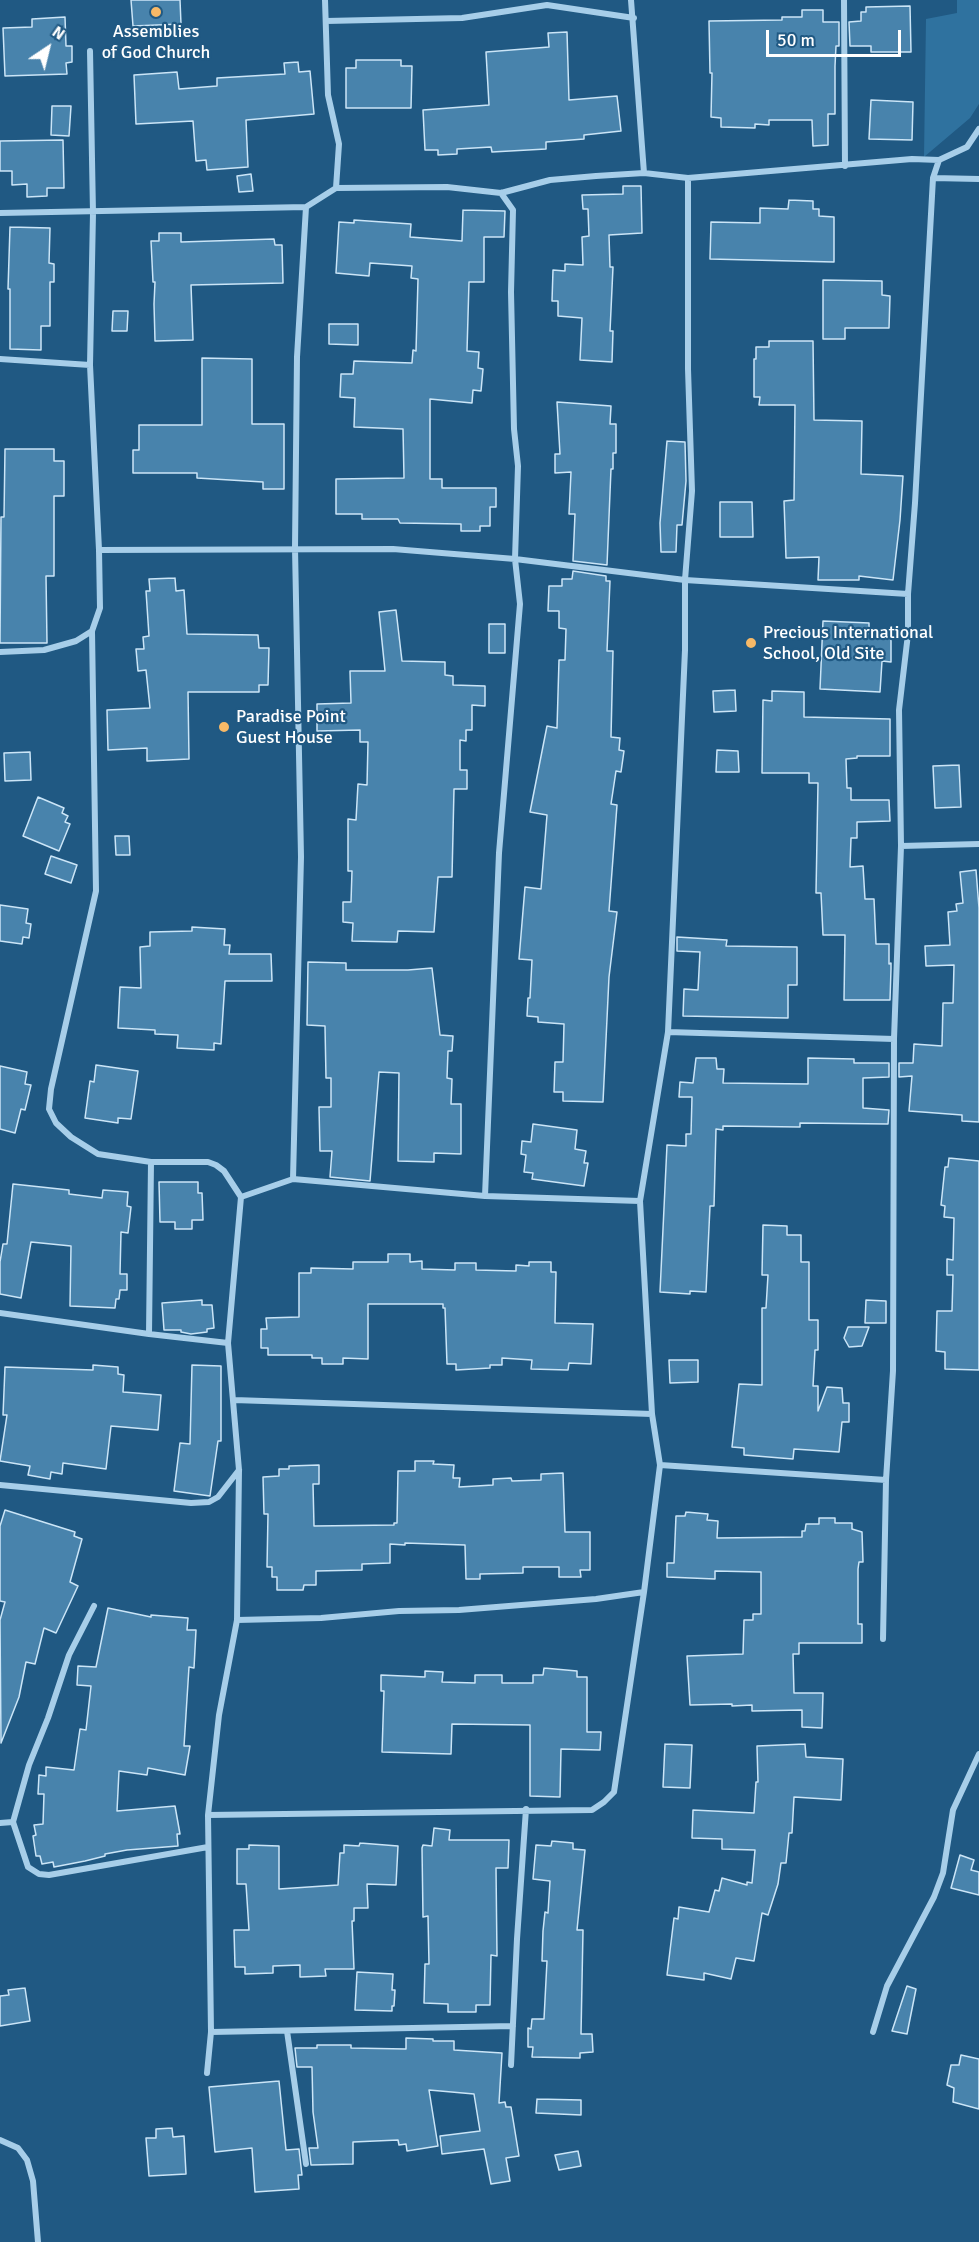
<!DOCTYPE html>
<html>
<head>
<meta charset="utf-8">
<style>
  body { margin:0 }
  #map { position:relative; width:979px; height:2242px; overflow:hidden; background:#205983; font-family:Signika,sans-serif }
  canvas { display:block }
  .north { position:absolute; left:18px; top:18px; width:60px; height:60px; -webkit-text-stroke:4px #205983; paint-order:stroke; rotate:35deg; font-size:16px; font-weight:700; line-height:24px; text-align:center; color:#fff }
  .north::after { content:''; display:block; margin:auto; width:21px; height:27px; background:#fff; clip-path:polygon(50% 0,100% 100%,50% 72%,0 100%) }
  .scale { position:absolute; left:766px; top:30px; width:135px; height:27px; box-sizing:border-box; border:3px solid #fff; border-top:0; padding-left:8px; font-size:18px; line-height:21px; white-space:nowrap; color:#fff; -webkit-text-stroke:4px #205983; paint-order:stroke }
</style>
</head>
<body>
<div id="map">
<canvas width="979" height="2242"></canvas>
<div class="north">N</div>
<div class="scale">50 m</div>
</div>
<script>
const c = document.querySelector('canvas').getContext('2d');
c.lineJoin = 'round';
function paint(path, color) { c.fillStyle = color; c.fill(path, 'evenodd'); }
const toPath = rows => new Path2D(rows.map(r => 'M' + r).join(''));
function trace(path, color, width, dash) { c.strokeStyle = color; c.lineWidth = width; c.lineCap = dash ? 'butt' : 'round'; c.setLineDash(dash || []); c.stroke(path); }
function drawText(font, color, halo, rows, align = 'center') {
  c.font = font + ' Signika,sans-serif'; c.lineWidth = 4.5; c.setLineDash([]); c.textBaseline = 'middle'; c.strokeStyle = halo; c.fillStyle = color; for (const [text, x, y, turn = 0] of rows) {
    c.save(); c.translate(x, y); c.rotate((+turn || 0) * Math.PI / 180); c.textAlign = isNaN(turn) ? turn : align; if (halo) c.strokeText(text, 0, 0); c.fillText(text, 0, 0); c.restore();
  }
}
paint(toPath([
  [957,0,979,0,979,104,970,118,924,157,926,19,957,13]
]), '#2f729f');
const building = toPath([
  [131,0,180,0,181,24,133,26,131,0],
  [910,6,911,52,871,52,871,46,850,46,849,22,861,21,861,12,866,12,866,7,910,6],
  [802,10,823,10,823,22,839,22,839,46,836,46,835,66,835,114,828,114,828,145,813,146,812,120,769,120,769,125,755,124,755,128,721,127,721,118,711,117,712,73,710,73,709,21,782,20,782,17,802,17,802,10],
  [65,17,66,46,72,46,72,62,66,63,67,74,5,76,3,28,32,27,32,19,65,17],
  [567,32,569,100,617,96,621,131,584,135,584,139,546,142,546,149,492,152,491,147,457,149,457,154,438,155,438,150,425,150,423,110,489,105,486,52,549,47,548,33,567,32],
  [356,60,401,60,401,66,412,66,411,108,346,108,346,68,356,68,356,60],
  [298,62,299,72,310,71,314,114,246,120,248,167,207,170,206,160,196,161,193,121,136,124,134,75,177,72,179,89,217,86,217,78,285,74,284,63,298,62],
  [871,100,913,102,912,140,869,139,871,100],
  [52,106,71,106,69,136,51,135,52,106],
  [63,140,64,188,47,188,47,196,27,197,27,184,12,185,12,171,0,171,0,141,63,140],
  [251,174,253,191,239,192,237,176,251,174],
  [623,186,641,186,642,233,609,235,610,267,613,267,610,331,613,331,612,362,580,360,582,318,558,316,558,301,552,301,553,270,565,271,565,264,583,265,582,237,589,236,588,209,583,209,582,195,623,194,623,186],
  [789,200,813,201,813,209,819,209,819,216,834,217,834,262,710,259,711,222,760,223,760,208,788,209,789,200],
  [463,210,505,211,504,237,484,237,484,282,469,282,467,351,479,352,478,368,483,369,481,391,473,390,472,403,430,399,430,479,442,479,442,488,496,488,496,507,490,507,490,526,480,526,480,531,461,531,461,524,400,523,398,519,362,519,362,514,336,514,336,479,404,478,403,429,354,427,355,398,340,397,341,374,353,374,354,361,412,363,413,350,416,351,418,279,411,278,412,266,370,263,369,276,336,273,339,222,354,223,354,220,411,224,410,237,462,241,463,210],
  [10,227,50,228,49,263,54,264,54,282,50,282,50,326,41,326,41,350,10,349,10,289,8,289,10,227],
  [159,233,181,233,181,242,274,239,275,245,282,245,283,283,191,285,193,340,155,341,154,304,155,282,153,282,151,241,159,241,159,233],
  [823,280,882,281,882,295,890,296,889,328,845,328,845,339,823,339,823,280],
  [113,311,128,311,127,331,112,331,113,311],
  [329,324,358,324,358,345,329,344,329,324],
  [769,341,813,341,814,420,862,421,861,474,903,476,900,520,893,580,859,576,859,580,818,580,819,557,786,558,784,501,794,500,795,405,759,405,760,397,754,397,754,359,756,359,756,347,769,347,769,341],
  [202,358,252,359,252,424,284,424,284,489,263,489,263,482,197,478,197,473,133,473,133,450,139,450,139,425,202,425,202,358],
  [557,402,611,406,610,424,616,424,616,453,613,453,613,469,611,469,607,565,573,561,575,514,569,514,571,472,555,473,555,454,560,454,557,402],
  [667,441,685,442,686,481,682,525,677,525,676,552,661,552,660,523,667,441],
  [5,449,54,449,54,461,64,461,64,496,54,496,54,576,46,576,47,643,0,643,1,517,4,517,5,449],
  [720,502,752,502,753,537,720,537,720,502],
  [573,571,606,576,606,581,610,581,607,651,613,651,611,737,620,738,619,750,624,751,621,772,616,771,611,804,617,805,609,911,617,912,609,977,603,1102,563,1101,563,1092,554,1092,555,1062,563,1062,564,1024,538,1022,538,1017,527,1016,528,998,530,998,532,960,519,959,525,887,541,889,547,815,530,812,547,726,557,728,559,660,565,660,566,629,559,628,559,611,548,611,549,586,562,586,562,579,572,579,573,571],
  [175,578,176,591,184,590,187,634,258,635,259,648,269,648,268,685,259,685,259,692,188,692,189,759,147,761,147,748,108,750,107,710,150,708,146,670,138,671,136,649,144,649,143,637,149,636,146,591,150,591,149,579,175,578],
  [396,610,402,661,445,662,445,675,453,676,453,685,485,686,485,706,472,705,472,730,466,730,466,741,460,740,460,770,467,770,467,789,454,789,452,877,438,877,434,932,398,931,397,942,352,941,353,923,343,922,343,902,351,902,352,871,348,871,348,819,356,820,358,784,367,785,368,742,360,742,360,730,317,731,317,704,351,703,350,671,385,671,379,612,396,610],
  [823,621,869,623,869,634,891,635,891,662,882,661,880,692,820,689,823,621],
  [489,624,505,624,505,653,489,653,489,624],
  [735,690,736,711,714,712,713,691,735,690],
  [772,691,804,692,804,717,890,719,890,756,857,756,857,758,846,759,847,788,851,788,851,800,889,800,890,821,857,822,857,838,851,838,850,867,863,866,865,899,874,899,876,944,889,944,889,964,891,963,891,969,890,1000,844,1000,845,935,823,935,821,893,816,893,818,783,809,783,809,773,762,773,763,700,772,701,772,691],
  [717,750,738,751,739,772,716,772,717,750],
  [30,752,31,780,5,781,4,753,30,752],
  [959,765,961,807,935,808,933,766,959,765],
  [38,797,64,808,62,813,68,816,65,822,70,824,59,851,23,836,38,797],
  [115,836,129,836,130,855,116,855,115,836],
  [51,856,77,865,71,883,45,874,51,856],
  [976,870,979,908,979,1122,962,1121,962,1115,909,1111,912,1076,899,1077,899,1063,913,1063,914,1044,942,1046,943,1003,953,1003,954,965,926,966,925,946,950,945,948,912,957,911,956,904,963,903,960,872,976,870],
  [0,905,28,909,26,923,31,924,29,938,23,937,22,944,0,941,0,905],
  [192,927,225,929,224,945,230,945,229,954,271,954,272,981,225,981,221,1044,214,1043,214,1050,177,1048,178,1035,155,1034,155,1030,118,1028,120,987,141,988,140,947,150,946,150,932,192,931,192,927],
  [677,937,727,940,726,946,797,947,797,985,788,985,788,1018,683,1016,684,989,698,990,700,952,677,951,677,937],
  [308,962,346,963,346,970,408,970,432,968,440,1035,453,1036,452,1051,448,1051,447,1078,452,1079,451,1104,461,1104,461,1154,434,1153,434,1162,398,1161,399,1073,379,1072,370,1181,330,1177,332,1151,320,1151,319,1107,331,1107,331,1078,326,1078,325,1026,307,1025,308,962],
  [696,1058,716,1058,717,1069,724,1069,723,1083,808,1084,808,1058,854,1059,854,1063,889,1063,889,1077,863,1078,863,1108,889,1110,888,1124,800,1123,800,1127,723,1126,723,1130,716,1129,714,1206,710,1206,706,1292,690,1291,690,1294,660,1292,667,1145,686,1146,686,1134,691,1134,692,1097,679,1097,680,1082,693,1083,696,1058],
  [96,1065,138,1071,131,1119,118,1118,118,1123,85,1118,90,1081,94,1082,96,1065],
  [0,1066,27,1072,25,1084,31,1085,25,1110,21,1109,15,1133,0,1129,0,1066],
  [533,1124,577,1130,575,1149,586,1151,584,1163,588,1163,584,1186,532,1179,533,1173,524,1172,526,1155,521,1154,522,1141,531,1142,533,1124],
  [949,1158,979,1161,979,1370,945,1369,945,1352,936,1351,937,1311,952,1311,953,1275,947,1275,947,1259,953,1260,954,1218,944,1217,945,1206,941,1205,945,1167,948,1167,949,1158],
  [159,1182,198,1182,198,1193,202,1193,203,1220,192,1220,192,1229,175,1229,175,1222,160,1222,159,1182],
  [13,1184,69,1190,69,1194,102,1198,103,1190,128,1192,127,1206,131,1207,128,1233,121,1232,120,1274,127,1274,127,1290,120,1290,119,1299,116,1299,115,1308,70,1306,71,1246,31,1242,21,1298,0,1294,0,1262,3,1244,7,1244,13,1184],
  [763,1225,787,1226,787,1235,801,1235,801,1262,809,1262,809,1320,818,1320,818,1350,815,1350,813,1386,818,1386,818,1411,827,1387,842,1388,843,1403,849,1403,849,1422,842,1422,839,1452,794,1449,793,1459,744,1455,744,1448,732,1447,739,1384,762,1385,762,1308,766,1308,768,1275,762,1275,763,1225],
  [388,1254,410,1254,410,1262,422,1261,422,1269,455,1270,455,1263,476,1263,476,1270,516,1271,516,1265,529,1266,529,1262,551,1262,551,1272,556,1272,555,1323,593,1324,591,1364,569,1363,568,1370,531,1369,532,1360,502,1358,502,1365,490,1365,490,1368,456,1370,456,1364,447,1364,445,1308,443,1308,443,1304,368,1304,368,1359,343,1358,343,1364,322,1364,322,1358,312,1358,312,1355,268,1355,268,1348,261,1348,261,1329,267,1329,266,1318,299,1317,299,1273,311,1273,311,1268,353,1269,353,1262,388,1262,388,1254],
  [202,1300,202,1305,212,1305,214,1328,207,1329,207,1332,191,1334,181,1332,181,1330,164,1330,162,1303,202,1300],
  [866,1300,886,1301,886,1323,865,1323,866,1300],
  [848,1327,869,1327,862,1346,849,1347,844,1338,848,1327],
  [669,1360,698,1360,698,1382,670,1383,669,1360],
  [93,1365,118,1367,118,1374,124,1375,123,1392,161,1395,158,1430,111,1426,106,1469,63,1463,62,1474,51,1472,50,1479,28,1475,30,1466,0,1461,7,1415,3,1415,5,1367,93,1370,93,1365],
  [192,1365,221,1366,221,1441,218,1441,210,1496,174,1491,180,1443,190,1444,192,1365],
  [415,1461,434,1461,433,1464,454,1465,453,1478,460,1478,459,1487,493,1485,493,1479,511,1478,512,1481,541,1480,541,1474,563,1473,565,1532,590,1532,590,1570,580,1570,581,1577,559,1577,559,1567,523,1567,523,1573,480,1574,480,1579,466,1579,465,1545,405,1543,405,1545,390,1544,390,1563,362,1564,362,1570,316,1571,316,1585,304,1585,303,1590,277,1590,277,1577,272,1577,272,1567,267,1567,268,1514,264,1514,263,1477,279,1476,279,1469,289,1469,289,1466,319,1465,319,1484,313,1484,314,1526,394,1525,394,1523,397,1523,398,1471,415,1471,415,1461],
  [5,1510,75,1532,74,1536,82,1539,70,1582,78,1586,56,1633,44,1628,35,1664,26,1662,19,1697,1,1743,0,1620,5,1602,0,1601,0,1526,5,1510],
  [686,1512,708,1514,707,1520,718,1521,717,1538,802,1537,802,1531,805,1531,806,1524,819,1524,819,1518,835,1518,835,1523,852,1523,852,1529,862,1532,863,1562,859,1562,858,1569,858,1624,862,1624,862,1643,799,1643,799,1654,793,1654,794,1693,823,1693,822,1728,802,1727,802,1710,752,1711,752,1705,732,1706,732,1704,690,1705,687,1656,743,1654,744,1620,753,1620,753,1614,761,1614,761,1572,715,1571,715,1579,667,1577,667,1563,674,1563,676,1516,685,1516,686,1512],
  [108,1608,151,1617,151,1615,188,1618,187,1630,196,1630,194,1668,189,1667,184,1746,190,1746,185,1775,148,1768,147,1775,119,1771,117,1811,175,1806,180,1834,177,1834,178,1846,127,1850,105,1854,105,1856,85,1861,54,1867,53,1862,42,1864,40,1856,36,1856,33,1836,36,1835,34,1825,43,1824,44,1794,38,1794,39,1775,46,1776,46,1767,74,1770,80,1729,86,1730,91,1686,77,1685,78,1666,96,1667,108,1608],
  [544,1668,577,1671,577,1677,587,1677,587,1732,601,1732,600,1750,561,1749,560,1797,530,1796,530,1725,452,1724,451,1754,382,1752,384,1691,381,1691,381,1675,425,1677,425,1671,443,1672,442,1682,475,1683,475,1675,502,1675,502,1683,533,1683,533,1675,543,1675,544,1668],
  [665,1744,692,1745,690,1788,663,1787,665,1744],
  [805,1744,806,1757,843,1759,841,1800,794,1797,792,1833,789,1833,786,1863,781,1863,778,1884,768,1915,762,1913,754,1961,736,1958,731,1979,704,1973,704,1980,667,1975,674,1918,678,1919,679,1907,709,1912,715,1890,719,1891,722,1878,747,1885,747,1882,752,1883,755,1850,722,1849,722,1839,692,1838,693,1810,754,1813,756,1782,758,1782,757,1746,805,1744],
  [434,1828,450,1830,449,1840,509,1840,508,1868,496,1868,497,1956,491,1955,490,2005,476,2005,476,2012,448,2012,448,2004,424,2003,425,1964,429,1964,428,1916,423,1917,422,1848,423,1845,432,1846,434,1828],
  [552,1841,573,1843,573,1849,585,1850,577,1930,583,1930,581,2034,592,2034,593,2052,580,2053,580,2058,532,2057,533,2047,528,2047,528,2028,531,2029,532,2019,544,2019,547,1961,542,1961,543,1931,545,1912,548,1913,550,1881,533,1879,536,1845,551,1846,552,1841],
  [360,1843,398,1846,396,1885,367,1884,368,1908,354,1908,354,1921,352,1921,354,1969,325,1969,326,1976,300,1977,300,1965,273,1966,273,1973,245,1974,245,1967,235,1967,234,1930,249,1930,246,1884,237,1884,237,1849,249,1849,249,1845,279,1846,279,1889,338,1885,340,1853,344,1853,344,1845,359,1846,360,1843],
  [960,1855,974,1860,971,1870,979,1872,979,1895,951,1888,960,1855],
  [357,1972,393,1974,392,1990,395,1990,394,2006,392,2006,392,2011,355,2010,357,1972],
  [907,1986,916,1989,907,2034,892,2031,907,1986],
  [25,1988,30,2021,0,2026,0,1996,9,1995,8,1990,25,1988],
  [406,2038,433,2039,433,2041,454,2041,454,2050,502,2053,499,2103,505,2102,506,2107,511,2107,519,2156,506,2158,510,2181,491,2184,484,2149,442,2154,440,2136,480,2131,474,2094,429,2090,438,2146,407,2151,406,2144,399,2145,398,2140,353,2142,353,2164,311,2165,309,2148,318,2148,313,2112,312,2067,297,2067,295,2048,317,2048,317,2045,351,2045,351,2048,406,2049,406,2038],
  [961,2055,979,2059,979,2109,953,2102,954,2088,947,2085,951,2065,959,2065,961,2055],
  [279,2081,286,2150,299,2149,302,2175,298,2175,299,2189,255,2192,252,2148,215,2152,209,2087,279,2081],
  [537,2099,581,2100,581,2115,536,2113,537,2099],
  [172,2128,173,2137,184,2136,186,2174,149,2176,146,2138,156,2138,156,2129,172,2128],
  [578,2151,581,2166,559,2170,555,2155,578,2151]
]);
paint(building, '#4883ac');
trace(building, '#cbe5f7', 1.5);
trace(toPath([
  [325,0,328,95,339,144,336,188],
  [631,0,644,173],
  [844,0,845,166],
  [326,21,462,18,547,5,634,18],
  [90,51,93,213,90,365,99,550,100,608,92,631,96,891,51,1089,49,1109,56,1123,71,1137,98,1154,151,1162,208,1162,216,1165,224,1171,241,1197,293,1179,485,1196,640,1201],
  [933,178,979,179],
  [0,213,306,207,336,188,447,187,501,193,550,180,596,176,644,173,688,178,912,159,939,160,967,147,979,129],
  [0,359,90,365],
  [99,550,393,549,515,559,685,580,908,594],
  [0,652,44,650,76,641,92,631],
  [901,846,979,844],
  [668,1032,894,1039],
  [293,1179,301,857,295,548,297,357,306,207],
  [485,1196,499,853,520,604,515,559,518,466,514,429,511,292,513,210,501,193],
  [0,1313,149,1334,228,1343],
  [149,1334,151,1162],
  [234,1400,652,1414],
  [660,1465,886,1480],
  [0,1485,191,1503,209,1502,218,1497,239,1470],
  [237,1620,321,1618,399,1611,459,1610,596,1599,644,1592],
  [883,1639,886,1480,893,1371,894,1039,901,846,899,710,908,634,908,594,915,503,933,178,939,160],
  [208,1815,592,1810,604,1802,614,1792,644,1592,660,1465,652,1414,640,1201,668,1032,685,650,685,580,692,491,688,369,688,178],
  [13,1822,29,1765,48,1718,69,1655,94,1606],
  [0,1823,13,1822,28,1867,39,1874,49,1875,208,1847],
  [287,2031,306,2164],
  [211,2032,513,2026],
  [873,2032,887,1986,934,1897,943,1873,953,1810,979,1754],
  [511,2065,517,1939,526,1809],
  [207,2073,211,2032,208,1815,219,1715,237,1620,239,1470,228,1343,241,1197],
  [0,2140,18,2148,27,2160,33,2181,38,2242]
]), '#a7cee9', 6);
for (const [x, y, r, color] of [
  [156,12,6,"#f7b967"],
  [751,643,6,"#f7b967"],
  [224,727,6,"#f7b967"]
]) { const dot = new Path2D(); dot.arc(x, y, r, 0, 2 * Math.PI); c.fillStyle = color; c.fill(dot); trace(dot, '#205983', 2); }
drawText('18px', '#fff', '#205983', [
  ["Assemblies",156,32,"center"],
  ["of God Church",156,53,"center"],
  ["Precious International",763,633],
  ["School, Old Site",763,654],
  ["Paradise Point",236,717],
  ["Guest House",236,738]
], 'left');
</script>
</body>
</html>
